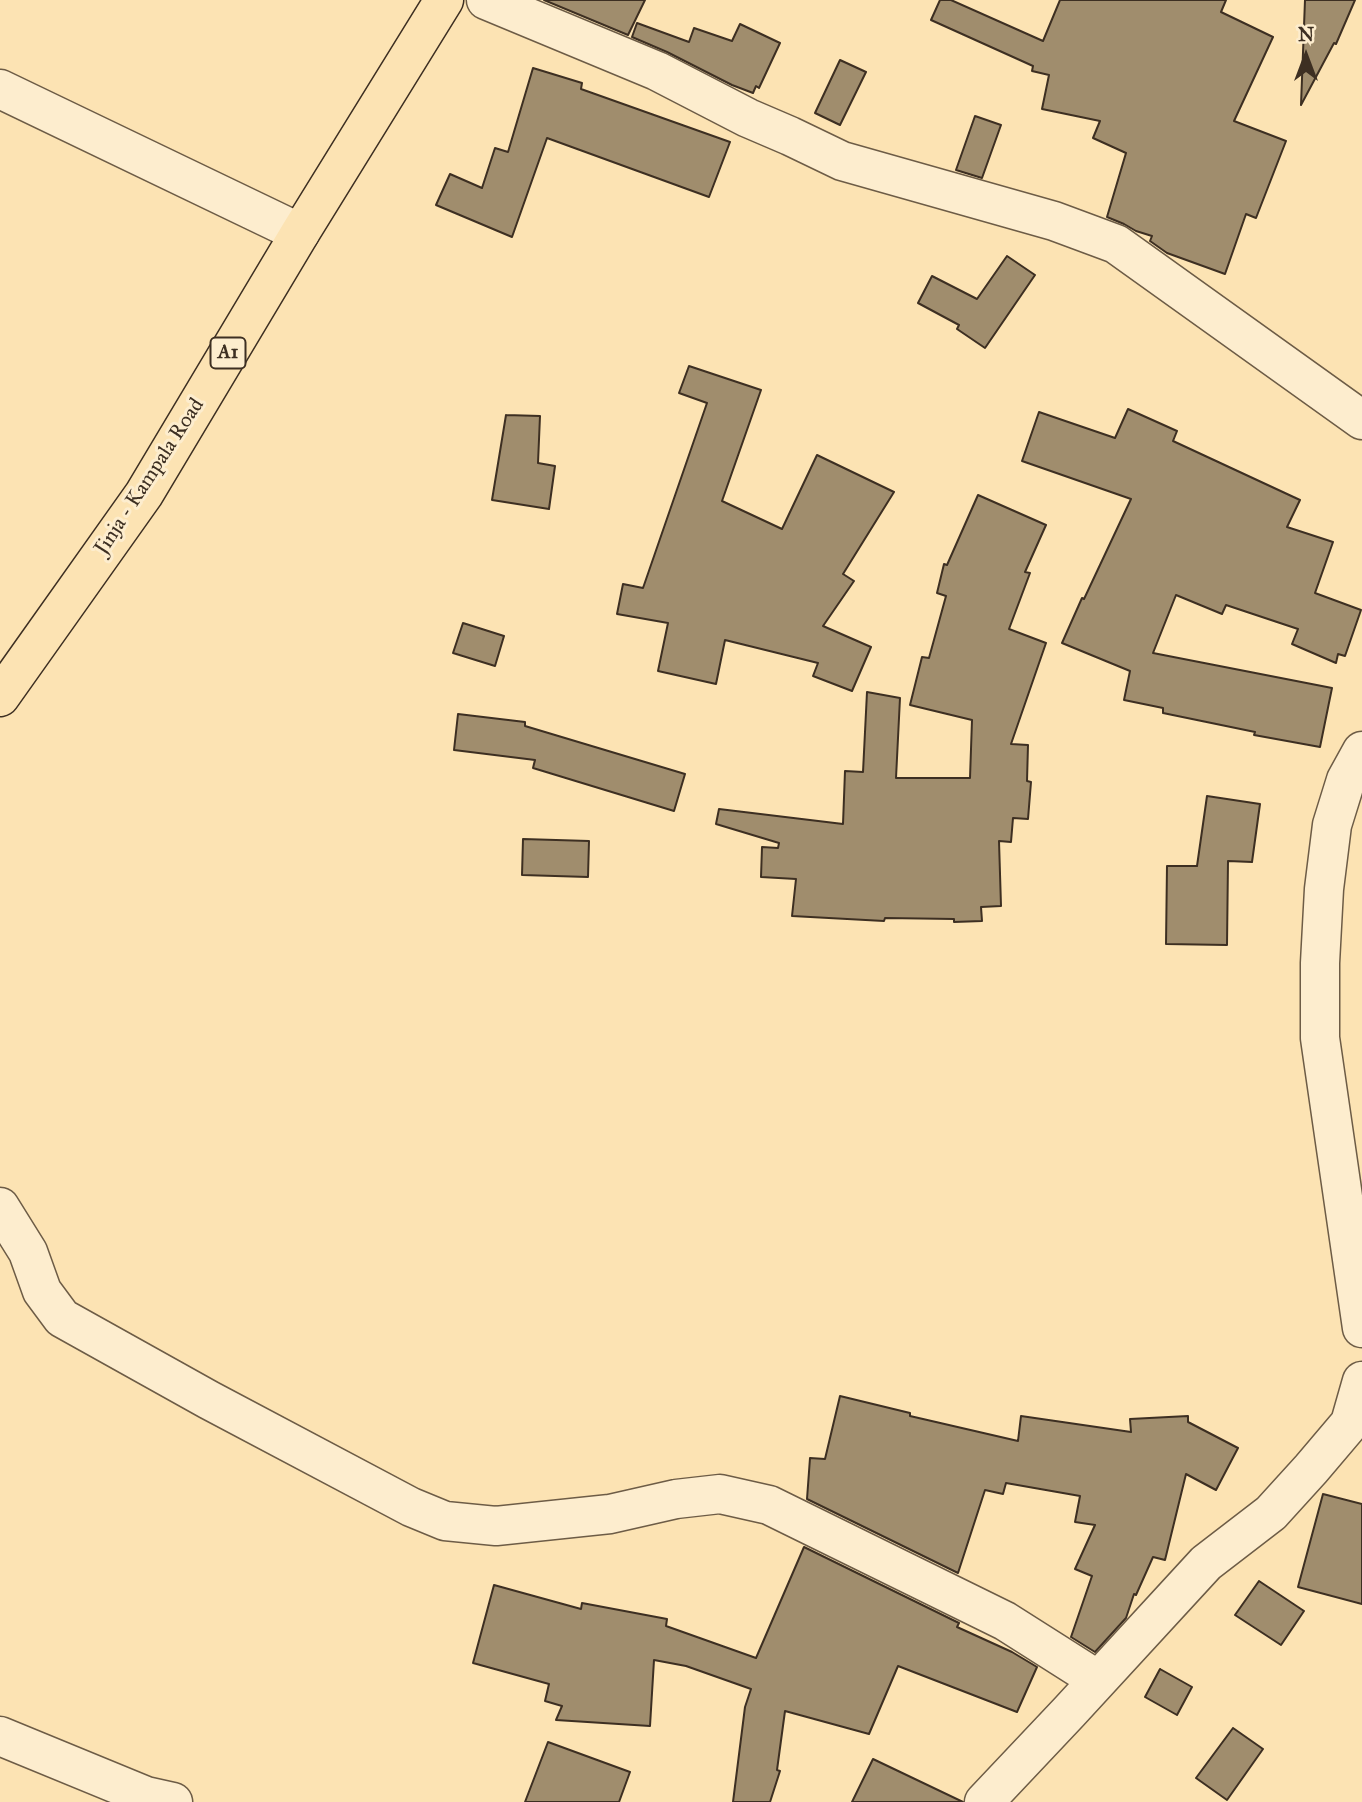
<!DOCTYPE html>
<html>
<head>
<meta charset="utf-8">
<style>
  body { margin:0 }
  #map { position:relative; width:1362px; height:1802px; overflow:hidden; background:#fce3b3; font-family:"IM FELL Great Primer",serif }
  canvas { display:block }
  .north { position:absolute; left:1271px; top:21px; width:70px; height:70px; -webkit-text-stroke:5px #fdedce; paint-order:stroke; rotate:0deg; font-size:19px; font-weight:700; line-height:28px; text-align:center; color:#3d2f22 }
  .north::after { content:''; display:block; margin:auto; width:24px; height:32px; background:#3d2f22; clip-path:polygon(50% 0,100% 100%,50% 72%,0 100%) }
</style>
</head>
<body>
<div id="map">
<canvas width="1362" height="1802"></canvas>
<div class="north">N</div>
</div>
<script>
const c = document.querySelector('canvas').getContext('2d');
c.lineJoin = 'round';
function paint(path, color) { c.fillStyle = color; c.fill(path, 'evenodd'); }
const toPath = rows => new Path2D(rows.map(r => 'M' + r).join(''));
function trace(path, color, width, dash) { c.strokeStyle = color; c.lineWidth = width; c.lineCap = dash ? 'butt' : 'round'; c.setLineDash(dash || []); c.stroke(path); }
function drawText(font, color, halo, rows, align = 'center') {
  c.font = font + ' "IM FELL Great Primer",serif'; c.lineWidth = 6; c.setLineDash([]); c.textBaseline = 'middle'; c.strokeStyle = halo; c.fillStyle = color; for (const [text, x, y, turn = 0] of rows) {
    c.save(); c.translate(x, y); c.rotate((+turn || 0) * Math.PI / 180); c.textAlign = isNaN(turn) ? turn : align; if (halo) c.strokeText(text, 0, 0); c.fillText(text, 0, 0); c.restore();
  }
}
const building = toPath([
  [544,0,645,0,628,35,544,0],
  [940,0,951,0,1043,41,1060,0,1226,0,1221,12,1273,37,1234,121,1286,141,1256,218,1246,214,1225,274,1167,253,1150,241,1152,236,1136,231,1124,224,1107,217,1126,153,1093,138,1100,121,1042,109,1049,75,1032,71,1033,66,931,20,940,0],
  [1305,0,1355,0,1336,44,1334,43,1301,105,1305,0],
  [637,23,689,42,694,28,732,41,740,24,780,43,759,88,756,86,753,93,732,85,667,52,632,37,637,23],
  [840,60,866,72,840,125,815,113,840,60],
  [533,68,582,83,581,89,730,142,709,197,547,138,512,237,436,205,450,174,482,188,495,148,508,152,533,68],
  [975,116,1001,125,982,178,956,170,975,116],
  [1007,256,1035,275,985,348,957,329,959,325,918,303,932,276,977,299,1007,256],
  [689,366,761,390,722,501,782,529,817,455,894,492,843,574,854,581,823,626,871,647,852,691,813,676,818,663,725,640,716,684,658,671,668,623,617,614,623,584,643,588,707,403,679,393,689,366],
  [1128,409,1177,431,1173,441,1300,500,1287,527,1333,542,1315,593,1361,610,1345,656,1338,654,1336,663,1292,644,1298,629,1226,605,1222,614,1176,595,1153,653,1332,688,1320,747,1254,735,1255,732,1163,713,1163,708,1124,700,1130,671,1062,643,1082,598,1084,599,1131,499,1022,461,1039,412,1115,438,1128,409],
  [506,415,540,416,538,463,555,466,549,509,492,500,506,415],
  [978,495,1046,525,1025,572,1030,573,1009,629,1046,643,1011,744,1028,745,1027,781,1031,782,1028,819,1013,818,1011,842,999,841,1001,906,981,907,982,921,954,922,954,919,885,918,884,921,792,916,796,879,761,877,762,847,778,848,779,843,716,824,719,809,843,824,845,771,863,772,867,692,900,698,896,778,970,778,972,720,910,705,922,657,929,658,946,596,937,593,944,564,947,565,978,495],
  [463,623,504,636,495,666,453,653,463,623],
  [458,714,525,722,525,726,685,774,674,811,533,768,535,760,454,750,458,714],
  [1207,796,1260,804,1252,862,1228,861,1227,945,1166,944,1167,866,1197,866,1207,796],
  [523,839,589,841,588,877,522,875,523,839],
  [840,1396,910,1413,910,1416,1018,1441,1021,1416,1131,1432,1130,1419,1188,1416,1188,1422,1238,1448,1216,1490,1186,1474,1165,1560,1153,1557,1136,1595,1134,1594,1126,1618,1095,1652,1071,1637,1092,1576,1075,1569,1095,1525,1075,1522,1080,1496,1006,1483,1003,1494,985,1490,958,1573,807,1499,810,1458,825,1459,840,1396],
  [1323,1494,1362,1504,1362,1604,1298,1587,1323,1494],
  [804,1547,959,1623,957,1627,1012,1652,1037,1667,1017,1712,898,1666,869,1734,785,1711,777,1770,780,1771,770,1802,733,1802,745,1707,751,1689,686,1666,654,1660,650,1726,556,1720,562,1706,545,1701,549,1684,473,1663,494,1585,581,1609,582,1603,667,1619,666,1626,756,1658,804,1547],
  [1259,1581,1304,1611,1281,1645,1235,1615,1259,1581],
  [1160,1669,1192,1687,1177,1715,1145,1697,1160,1669],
  [1233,1728,1263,1749,1227,1800,1196,1778,1233,1728],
  [548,1742,630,1772,619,1802,525,1802,548,1742],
  [873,1759,963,1802,852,1802,873,1759]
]);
paint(building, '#a08d6d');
trace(building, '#3d2f22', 2);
const street = toPath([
  [486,0,657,71,748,118,790,136,842,161,1054,221,1116,244,1362,420],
  [0,89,300,233],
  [1362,751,1346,780,1332,825,1324,889,1320,963,1320,1038,1362,1328],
  [0,1207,28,1252,42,1291,62,1318,209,1400,411,1507,445,1521,496,1526,610,1514,676,1499,720,1494,769,1505,1005,1621,1098,1680],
  [0,1736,146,1796,173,1802],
  [984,1802,1069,1712,1206,1563,1271,1513,1311,1469,1350,1423,1362,1381]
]);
const highway = toPath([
  [0,697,144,494,300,233,444,0]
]);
trace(street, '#6d5c46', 41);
trace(highway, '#3d2f22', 41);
trace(street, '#fdedce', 38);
trace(highway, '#fce3b3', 38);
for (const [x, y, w] of [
  [228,353,35]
]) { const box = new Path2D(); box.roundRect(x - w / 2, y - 15.5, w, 31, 5); c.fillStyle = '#fdedce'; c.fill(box); trace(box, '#3d2f22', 2); }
drawText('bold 19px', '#3d2f22', null, [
  ["A1",228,353]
]);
drawText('21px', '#3d2f22', '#fdedce', [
  ["Jinja - Kampala Road",150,477,-57]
]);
</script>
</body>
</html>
